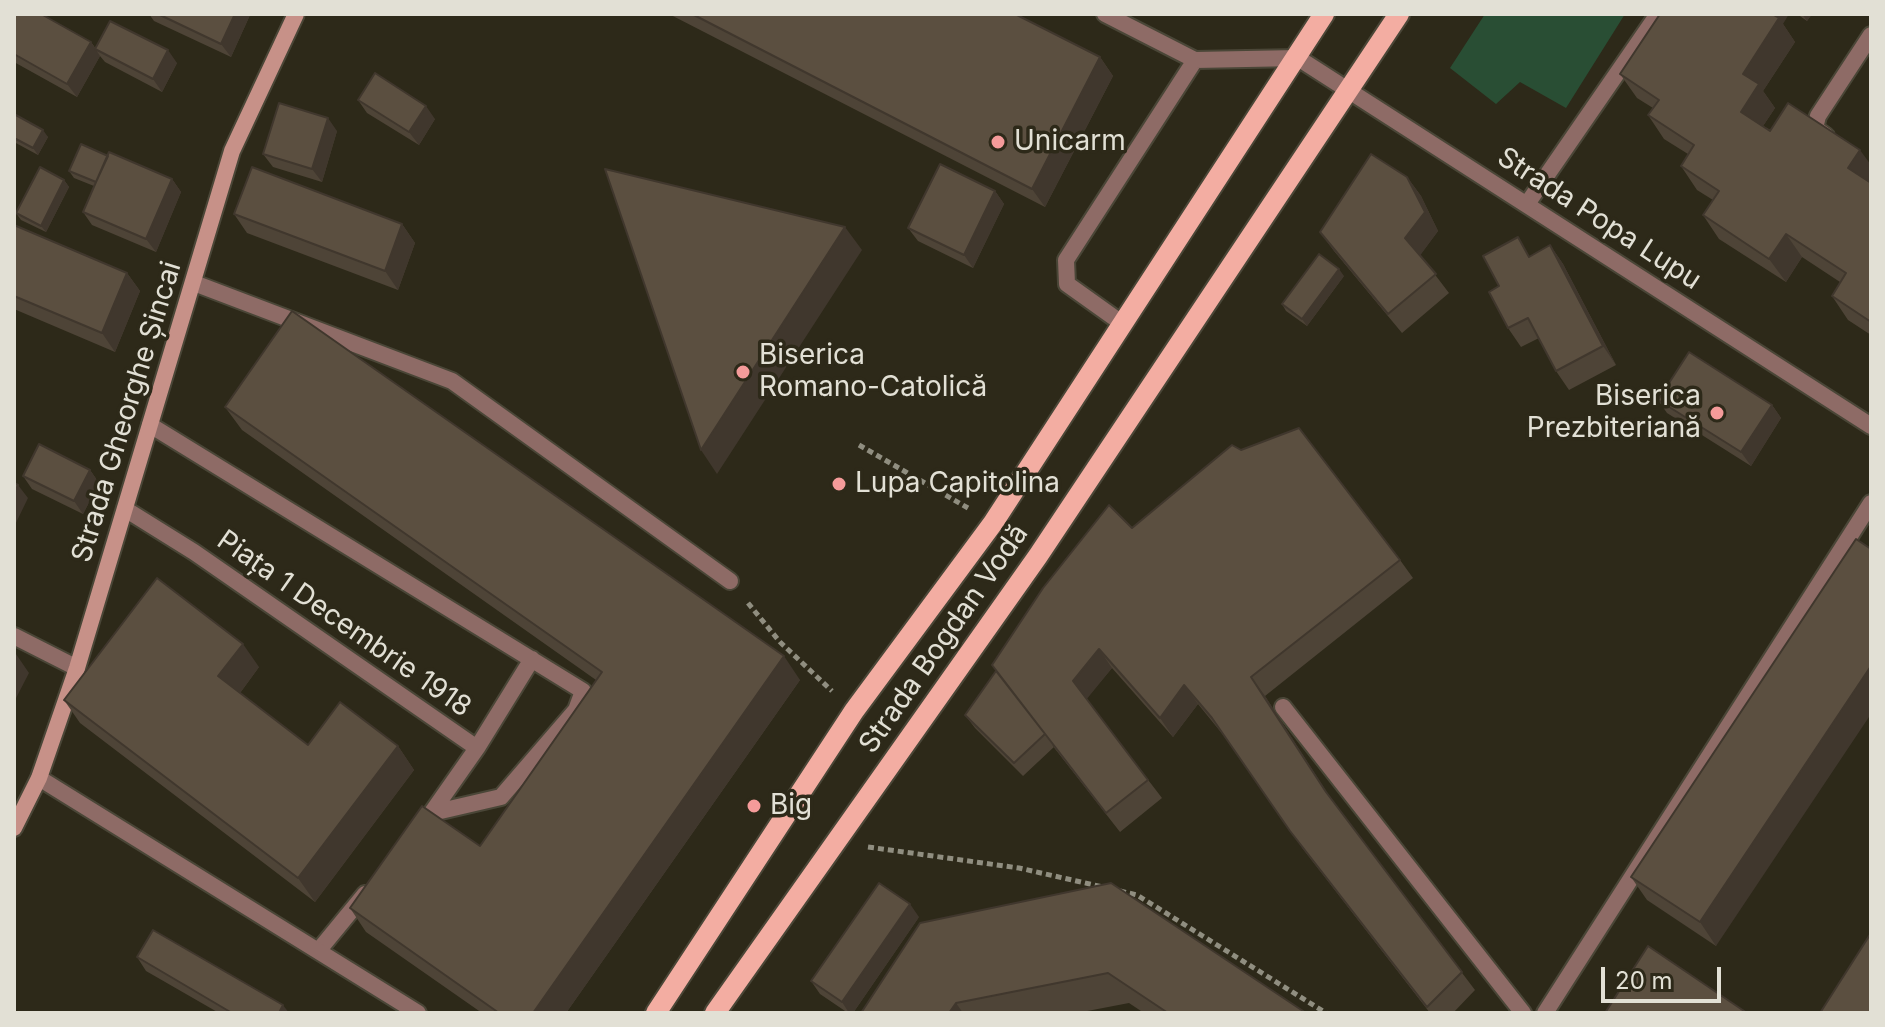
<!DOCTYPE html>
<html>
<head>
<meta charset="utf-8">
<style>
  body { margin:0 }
  #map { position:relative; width:1885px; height:1027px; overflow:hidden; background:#2d2919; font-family:Inter,sans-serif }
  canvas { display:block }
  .frame { position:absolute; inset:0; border:16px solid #e2e0d5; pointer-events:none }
  .scale { position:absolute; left:1601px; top:967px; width:120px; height:36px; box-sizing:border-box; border:4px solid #e2e0d5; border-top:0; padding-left:10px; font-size:24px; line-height:28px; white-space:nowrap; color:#e2e0d5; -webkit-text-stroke:6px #2d2919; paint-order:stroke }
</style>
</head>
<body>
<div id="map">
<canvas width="1885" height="1027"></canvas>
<div class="frame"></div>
<div class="scale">20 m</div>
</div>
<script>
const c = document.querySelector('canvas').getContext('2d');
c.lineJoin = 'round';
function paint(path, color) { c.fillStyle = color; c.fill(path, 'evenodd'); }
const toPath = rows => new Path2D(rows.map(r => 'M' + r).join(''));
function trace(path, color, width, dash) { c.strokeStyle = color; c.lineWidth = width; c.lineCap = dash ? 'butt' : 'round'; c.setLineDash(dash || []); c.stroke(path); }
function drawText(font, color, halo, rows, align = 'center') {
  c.font = font + ' Inter,sans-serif'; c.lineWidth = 7; c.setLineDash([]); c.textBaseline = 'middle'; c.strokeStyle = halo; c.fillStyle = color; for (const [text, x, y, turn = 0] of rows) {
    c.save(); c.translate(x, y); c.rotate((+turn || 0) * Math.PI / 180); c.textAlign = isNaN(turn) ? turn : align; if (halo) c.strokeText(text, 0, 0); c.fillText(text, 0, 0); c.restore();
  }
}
paint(toPath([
  [1485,14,1625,14,1566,108,1520,82,1496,104,1450,68]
]), '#294e34');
const service = toPath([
  [1105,14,1195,60],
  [194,283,452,381,730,581],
  [1123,324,1067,284,1066,260,1195,60,1298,58],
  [150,425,583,691,576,710,501,797,432,813],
  [125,509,194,552,477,748,430,815],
  [1283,707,1523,1013],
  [477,748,532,659],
  [319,950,365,894],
  [1545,1013,1871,503]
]);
const minor = toPath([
  [1298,58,1871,426],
  [1826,136,1815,128,1818,116,1871,35],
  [1527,204,1658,14],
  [14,636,77,668],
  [39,778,418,1013]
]);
const secondary = toPath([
  [14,828,39,778,77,668,232,151,296,14]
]);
const primary = toPath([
  [656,1013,854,711,993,523,1324,14],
  [715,1013,1038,556,1399,14]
]);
trace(service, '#4a4637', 20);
trace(minor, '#4a4637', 20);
trace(secondary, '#4a4637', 20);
trace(primary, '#4a4637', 24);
trace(toPath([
  [859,445,968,508],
  [748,603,780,642,832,691],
  [868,847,1019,868,1103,887],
  [1120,891,1137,895,1326,1013]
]), '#908e80', 5, [6, 4]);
trace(service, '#8e6b66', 16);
trace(minor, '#8e6b66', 16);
trace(secondary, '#c79188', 16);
trace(primary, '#f3ada2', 20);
paint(toPath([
  [14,14,91,42,96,49,177,63,162,92,105,62,100,56,77,97,14,62],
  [149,14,250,14,250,15,231,57,154,21],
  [669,14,1015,14,1100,57,1113,76,1045,207],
  [1797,14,1812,14,1807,21],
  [1783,24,1795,42,1763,91,1775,108,1763,126,1871,182,1871,335,1848,320,1832,296,1840,282,1802,257,1786,282,1719,239,1703,215,1713,200,1697,190,1681,166,1688,154,1664,139,1648,115,1653,108,1637,98,1620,74],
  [358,100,435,119,419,145,367,113],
  [14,114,48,137,38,155,14,142],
  [337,131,322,182,273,167,263,154],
  [108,156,172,179,181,192,156,252,92,225,83,212,94,186,74,178,69,171],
  [1407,177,1421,196,1438,231,1420,255,1449,293,1402,333,1334,251,1320,232],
  [64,180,69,187,46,232,21,220,16,213],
  [995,191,1004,204,973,268,918,241,908,228],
  [234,214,402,224,415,243,398,290,247,233],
  [14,225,127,273,140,291,115,352,14,309],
  [1550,245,1563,264,1616,365,1569,390,1556,371,1539,338,1521,347,1508,328,1499,286,1531,256],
  [1344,276,1307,326,1286,311,1282,304],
  [1658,400,1772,405,1781,418,1751,466,1667,413],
  [225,407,800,680,566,1013,482,1013,366,932,350,908,480,846,596,680,242,430],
  [90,470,99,483,83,514,32,489,23,476],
  [1132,528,1400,560,1413,578,1265,696,1332,801,1475,990,1453,1013,1430,1013,1303,849,1224,736,1198,704,1173,737,1112,668,1086,699,1162,798,1120,832,1052,745,1054,747,1023,776,975,728,965,715],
  [1871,549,1716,946,1647,900,1631,877],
  [259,667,240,693,308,745,398,746,414,770,315,902,80,723,64,700],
  [919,917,853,1013,848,1013,820,994,811,981],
  [920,923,1306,1013,1144,1013,1129,1003,1077,1013,861,1013],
  [137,957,289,1013,219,1013,146,971]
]), '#4e4437');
paint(toPath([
  [235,14,250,15,231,57,221,44],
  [1767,14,1789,14,1783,24,1795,42,1763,91,1775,108,1757,135,1741,112,1743,74],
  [1802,14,1812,14,1807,21],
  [91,42,100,56,77,97,67,84],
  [168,50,177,63,162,92,153,79],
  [1100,57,1113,76,1045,207,1032,189],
  [426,106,435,119,419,145,409,132],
  [328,118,337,131,322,182,312,169],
  [43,130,48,137,38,155,33,148],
  [1860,150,1871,165,1871,182,1864,192,1848,168],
  [1407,177,1421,196,1438,231,1419,257,1405,238],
  [172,179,181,192,156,252,146,239],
  [64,180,69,187,46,232,41,226],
  [995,191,1004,204,973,268,964,255],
  [402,224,415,243,398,290,385,271],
  [845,227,862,250,717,474,701,450],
  [1786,234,1802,257,1786,282,1769,259],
  [1550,245,1563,264,1616,365,1603,346],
  [1339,269,1344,276,1307,326,1302,319],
  [127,273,140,291,115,352,102,333],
  [1772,405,1781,418,1751,466,1741,452],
  [90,470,99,483,83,514,74,501],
  [18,485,28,498,14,527,14,494],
  [243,644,259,667,235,700,218,676],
  [1099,649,1112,668,1086,700,1073,681],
  [16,654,29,673,14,702,14,657],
  [784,656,800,680,566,1013,533,1013],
  [1871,666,1871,714,1716,946,1700,922],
  [1251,677,1265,696,1339,811,1326,792],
  [1184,685,1198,704,1173,737,1160,718],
  [398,746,414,770,315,902,298,878],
  [910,904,919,917,853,1013,849,1013,842,1002],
  [956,1003,963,1013,949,1013],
  [283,1005,289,1013,279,1013]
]), '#40372d');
const building = toPath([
  [14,14,41,14,91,42,67,84,14,54,14,14],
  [158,14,235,14,221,44,158,14],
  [692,14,1015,14,1100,57,1032,189,692,14],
  [1660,14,1772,14,1779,18,1743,74,1759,84,1741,112,1770,131,1788,103,1860,150,1848,168,1871,183,1871,322,1832,296,1846,273,1786,234,1769,259,1703,215,1719,191,1681,166,1694,145,1648,115,1659,100,1620,74,1660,14],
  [110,21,168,50,153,79,95,49,110,21],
  [375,73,426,106,409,132,358,100,375,73],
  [279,103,328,118,312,169,263,154,279,103],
  [14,114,43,130,33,148,14,138,14,114],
  [81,144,108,156,96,182,69,171,81,144],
  [109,152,172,179,146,239,83,212,109,152],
  [1371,154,1407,177,1425,212,1405,238,1436,274,1388,314,1320,232,1371,154],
  [940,164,995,191,964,255,908,228,940,164],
  [40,167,64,180,41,226,16,213,40,167],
  [252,167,402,224,385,271,234,214,252,167],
  [605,169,845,227,701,450,605,169],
  [14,225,127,273,102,333,14,296,14,225],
  [1518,237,1529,257,1550,245,1603,346,1556,371,1528,318,1508,328,1489,292,1499,286,1483,256,1518,237],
  [1319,254,1339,269,1302,319,1282,304,1319,254],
  [292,311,784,656,533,1013,499,1013,350,908,422,806,480,846,602,672,225,407,292,311],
  [1689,352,1772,405,1741,452,1658,400,1689,352],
  [1299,428,1400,560,1251,677,1326,792,1462,972,1427,1007,1290,831,1212,718,1184,685,1160,718,1099,649,1073,681,1148,780,1106,813,992,665,1043,588,1109,505,1132,528,1232,445,1241,450,1299,428],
  [39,444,90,470,74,501,23,476,39,444],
  [14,483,18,485,14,494,14,483],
  [1856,539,1871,549,1871,666,1700,922,1631,877,1856,539],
  [157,578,243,644,218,676,308,745,340,702,398,746,298,878,64,700,157,578],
  [996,671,1045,734,1014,763,965,715,996,671],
  [879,883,910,904,842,1002,811,981,879,883],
  [1111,883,1306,1013,1168,1013,1108,973,956,1003,949,1013,861,1013,920,923,1111,883],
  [153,930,283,1005,279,1013,232,1013,137,957,153,930],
  [1871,933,1871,1013,1820,1013,1871,933],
  [1648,946,1747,1013,1605,1013,1648,946]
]);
paint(building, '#5b4f40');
trace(building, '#40372d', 2);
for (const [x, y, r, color] of [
  [998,142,8,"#f59b9a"],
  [743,372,8,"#f59b9a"],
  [1717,413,8,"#f59b9a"],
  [839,484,8,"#f59b9a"],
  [754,806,8,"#f59b9a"]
]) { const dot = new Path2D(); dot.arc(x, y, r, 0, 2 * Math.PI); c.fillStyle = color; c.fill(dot); trace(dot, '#2d2919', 3); }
drawText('28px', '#e2e0d5', '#2d2919', [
  ["Unicarm",1014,142],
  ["Biserica",759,356],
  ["Romano-Catolică",759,388],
  ["Biserica",1701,397,"right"],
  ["Prezbiteriană",1701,429,"right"],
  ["Lupa Capitolina",855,484],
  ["Big",770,806]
], 'left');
drawText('28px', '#e2e0d5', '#2d2919', [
  ["Strada Popa Lupu",1599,219,33],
  ["Strada Gheorghe Șincai",127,412,-73],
  ["Piața 1 Decembrie 1918",344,624,35],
  ["Strada Bogdan Vodă",944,639,-55]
]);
</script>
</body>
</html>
